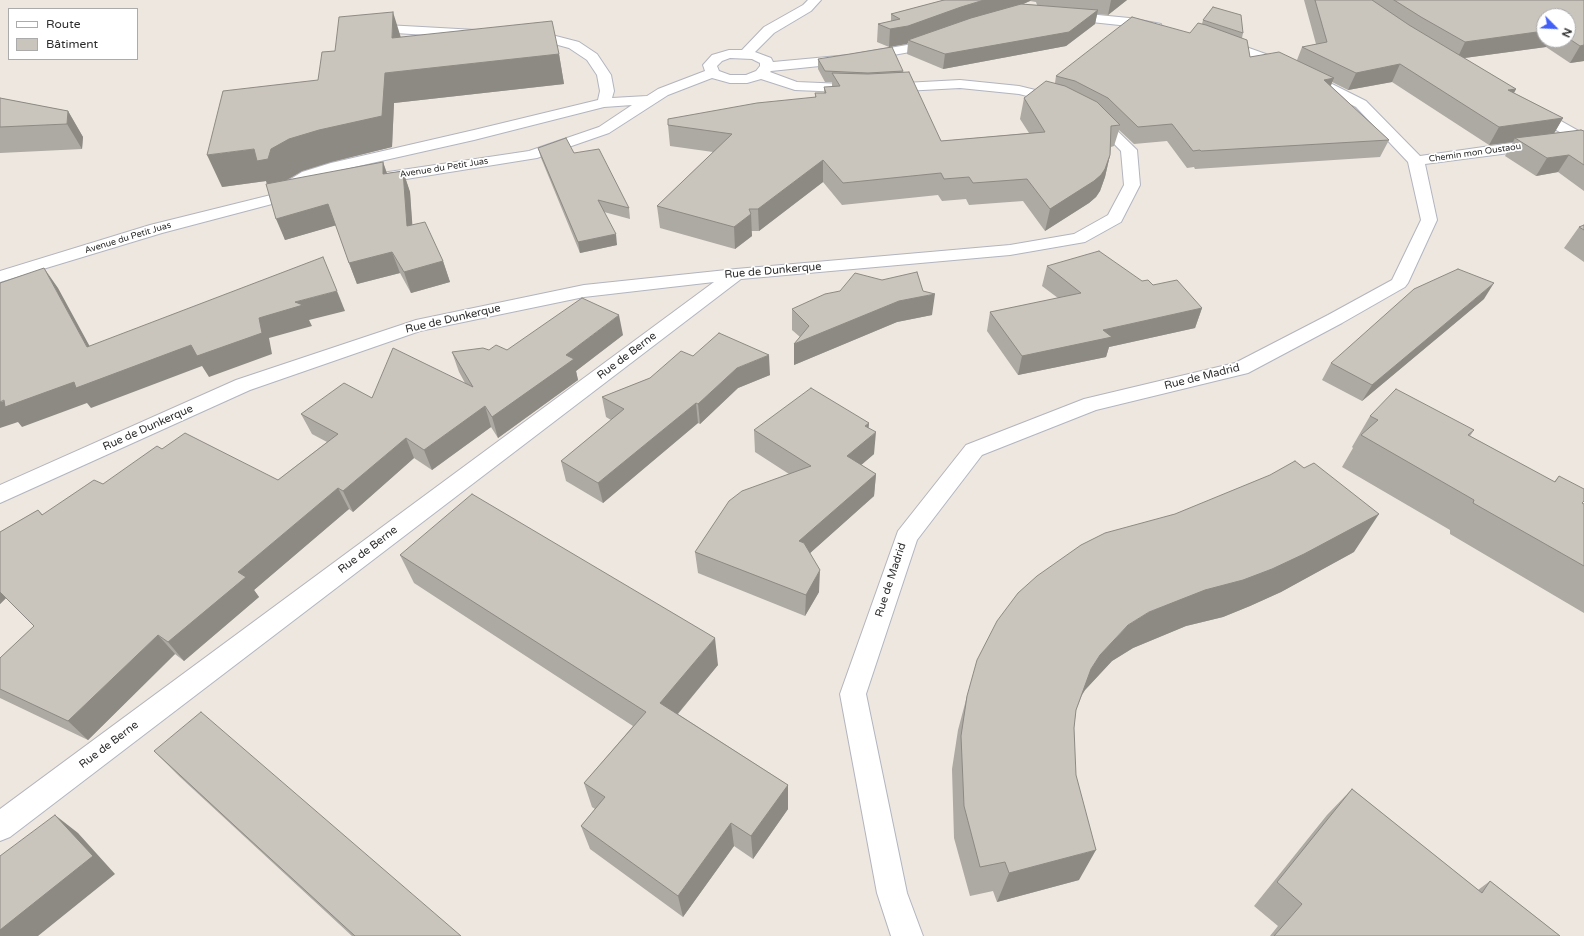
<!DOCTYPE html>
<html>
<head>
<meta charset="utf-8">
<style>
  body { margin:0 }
  #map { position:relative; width:1584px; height:936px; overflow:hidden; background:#ede7df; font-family:"Varela Round",sans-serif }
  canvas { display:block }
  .legend { position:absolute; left:8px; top:8px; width:130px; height:52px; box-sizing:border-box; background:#fff; border:1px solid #ababab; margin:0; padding:5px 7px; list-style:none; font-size:12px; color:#2c2c2c }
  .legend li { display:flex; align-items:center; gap:8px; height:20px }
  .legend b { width:20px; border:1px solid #ababab }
  .north { position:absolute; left:1536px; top:8px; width:40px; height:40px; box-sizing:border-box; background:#fff; border:1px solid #ababab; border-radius:50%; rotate:114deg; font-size:11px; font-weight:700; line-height:16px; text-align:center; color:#2c2c2c }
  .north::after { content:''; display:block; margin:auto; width:14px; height:18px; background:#4260f7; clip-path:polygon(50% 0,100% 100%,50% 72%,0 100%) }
</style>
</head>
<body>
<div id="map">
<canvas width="1584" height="936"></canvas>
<ul class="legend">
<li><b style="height:5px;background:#fff"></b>Route</li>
<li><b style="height:11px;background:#c9c5bd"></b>Bâtiment</li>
</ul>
<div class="north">N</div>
</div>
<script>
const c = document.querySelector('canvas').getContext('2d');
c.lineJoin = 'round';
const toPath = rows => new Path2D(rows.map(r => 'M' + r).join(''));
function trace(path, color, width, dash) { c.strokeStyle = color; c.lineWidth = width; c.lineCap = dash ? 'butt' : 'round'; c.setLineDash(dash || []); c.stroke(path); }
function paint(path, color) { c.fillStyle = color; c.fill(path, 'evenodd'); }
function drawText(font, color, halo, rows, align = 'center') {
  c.font = font + ' "Varela Round",sans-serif'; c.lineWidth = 3.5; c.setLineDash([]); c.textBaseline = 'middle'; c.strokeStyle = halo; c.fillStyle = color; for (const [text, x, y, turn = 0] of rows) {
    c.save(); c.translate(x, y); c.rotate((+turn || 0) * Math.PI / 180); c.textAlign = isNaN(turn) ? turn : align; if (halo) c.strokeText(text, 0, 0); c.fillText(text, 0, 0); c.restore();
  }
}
const minor = toPath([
  [808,0,821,0,811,11,774,33,755,52,771,58,773,62,849,55,907,45,936,35,941,36,943,39,941,42,910,52,849,63,771,71,770,72,797,82,867,85,960,80,1019,86,1064,97,1066,100,1064,103,1059,104,1019,94,960,88,867,93,795,90,761,79,747,83,730,83,712,78,668,95,609,133,537,158,375,184,369,182,367,179,369,176,375,174,529,151,599,127,632,105,604,107,474,140,341,170,314,178,300,187,300,190,304,191,306,194,304,197,272,204,162,233,0,282,0,271,150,225,283,192,284,185,286,182,302,172,331,163,474,130,598,100,600,91,597,75,587,60,569,48,547,42,521,39,520,36,521,33,526,32,548,34,579,42,597,54,611,75,614,91,612,98,647,96,658,89,705,71,703,65,712,55,729,50,742,50,764,27,803,5,808,0],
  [730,58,752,59,760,63,760,66,756,71,746,75,730,75,719,71,717,66,722,61,730,58],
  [1067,12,1129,18,1161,24,1162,27,1161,30,1156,31,1129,26,1063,19,1061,16,1063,13,1067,12],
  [368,24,476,30,481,31,482,34,481,37,476,38,363,31,362,28,363,25,368,24],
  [1221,38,1288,62,1366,101,1420,156,1540,139,1545,141,1548,144,1545,147,1540,149,1425,164,1437,220,1408,283,1405,287,1342,323,1248,373,1096,410,982,455,917,540,866,694,907,893,923,936,891,936,877,893,840,694,898,531,966,445,1084,399,1235,363,1328,315,1392,280,1421,220,1408,162,1356,107,1278,68,1216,45,1214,42,1216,39,1221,38],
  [1533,107,1538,108,1584,134,1584,145,1579,143,1528,114,1526,111,1528,108,1533,107],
  [1095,113,1100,114,1137,150,1140,185,1121,222,1085,242,1010,255,741,279,10,837,0,841,0,809,714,282,584,297,420,331,250,390,0,503,0,485,236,380,416,320,584,285,736,269,1010,245,1074,234,1108,215,1124,185,1121,151,1088,117,1090,114,1095,113]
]);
trace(minor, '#b2b4bf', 2);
paint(minor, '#fff');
paint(toPath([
  [944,0,1127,0,1108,15,1097,14,1095,24,1066,46,943,69,907,54,908,43,889,47,877,42,878,24,891,21,891,14],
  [1030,1,1036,2,1037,5,1023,4],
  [1304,0,1584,0,1584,61,1570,63,1546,47,1464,58,1516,89,1514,93,1563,118,1554,133,1584,131,1584,191,1558,172,1536,176,1505,156,1513,142,1489,145,1392,82,1348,90,1332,82,1331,86,1389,140,1380,157,1195,169,1194,167,1187,168,1167,141,1134,144,1119,130,1114,146,1111,147,1110,155,1105,177,1100,191,1096,197,1089,203,1045,231,1023,201,969,205,966,199,942,201,938,195,842,205,823,182,759,231,751,231,752,236,735,249,660,228,657,206,713,152,670,146,668,125,815,97,815,93,824,93,824,87,832,87,832,82,825,82,818,69,818,59,903,71,941,141,1029,133,1020,119,1024,98,1055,83,1056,76,1190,33,1202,24,1203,20,1243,33,1242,38,1250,57,1297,60,1302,47,1316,44],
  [1568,16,1568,40,1544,40],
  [400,37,559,54,564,84,394,103,392,147,331,162,302,171,286,181,383,162,387,173,403,171,410,192,412,225,443,261,450,282,411,293,400,273,357,284,349,263,336,225,285,240,266,181,222,187,318,80,335,51],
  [0,98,68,111,83,137,82,149,0,153],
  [538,148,574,153,629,208,630,219,604,212,617,245,580,253,541,158],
  [1584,225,1584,262,1564,248,1579,227],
  [1047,266,1142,281,1153,285,1202,308,1195,328,1109,347,1106,357,1018,375,987,331,990,312,1058,298,1042,286],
  [923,291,932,315,897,322,794,365,794,344,800,337,792,330,792,309],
  [1484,299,1362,401,1322,380,1331,363],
  [623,335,576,371,578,380,498,438,491,427,432,470,414,458,353,512,349,509,254,590,259,597,184,661,175,654,88,740,0,698,0,658,34,626,6,598,0,604,0,532,38,510,43,515,103,484,162,449,278,480,327,442,312,434,301,414,372,398,465,383,459,372,452,352,507,350],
  [693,356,770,375,738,388,700,424,698,423,603,503,566,481,561,461,611,420,606,417,602,397,650,378],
  [1370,416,1474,430,1470,436,1554,482,1559,476,1582,503,1584,504,1584,613,1450,534,1450,530,1342,467,1353,448,1352,447],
  [869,428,874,454,861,465,876,474,874,496,810,553,819,592,805,616,698,573,695,552,789,474,755,452,754,430],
  [1354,552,1281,592,1250,606,1223,617,1186,626,1133,648,1112,661,1085,690,1082,695,1076,710,1074,728,1079,880,997,902,993,891,970,896,954,838,952,769,958,730,967,696],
  [400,555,718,665,678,714,788,785,788,809,753,859,734,846,683,917,590,849,581,826,595,809,592,807,584,783,633,726,414,583],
  [154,751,461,936,352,936,259,850,180,777],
  [1352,789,1478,890,1490,881,1560,936,1270,936,1278,926,1254,906,1327,815]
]), '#ada9a3');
paint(toPath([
  [984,0,1031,0,1030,1,1014,8,908,40,908,43,907,44,889,47,890,29,961,7],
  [1111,0,1127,0,1108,15],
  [1098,10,1095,24,1066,46,943,69,945,54],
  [393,12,402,41,392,38],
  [1544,31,1544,40,1549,40,1546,47,1457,59,1465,42],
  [1584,45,1584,61,1570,63,1580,46],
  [559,54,564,84,394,103,392,147,331,162,302,171,285,181,271,193,266,181,222,187,207,155,254,149,271,149,385,73],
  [1400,64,1392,82,1348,90,1356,73],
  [1334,78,1327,94,1324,80],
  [1516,89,1506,107,1508,90],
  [68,111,83,137,82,149,67,124],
  [1563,118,1552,137,1515,138,1513,142,1489,145,1499,127],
  [1110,155,1105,177,1100,191,1096,197,1089,203,1045,231,1050,209],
  [1569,155,1558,172,1536,176,1547,158],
  [823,160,823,182,759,231,758,209],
  [383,162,390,183,383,174],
  [403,171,410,192,414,247,407,226],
  [328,204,337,225,285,240,276,219],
  [751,214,752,236,735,249,734,227],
  [616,234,617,245,580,253,578,242],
  [392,252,400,273,357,284,349,263],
  [443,261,450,282,411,293,404,272],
  [44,268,58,288,101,367,87,347],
  [1494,283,1484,299,1362,401,1372,385],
  [337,291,345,311,309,320,312,326,269,338,272,354,209,377,202,366,91,408,87,403,22,427,18,422,0,428,0,402,74,382,191,345,259,318,295,302],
  [935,294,932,315,897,322,794,365,794,344,899,301],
  [1202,308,1195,328,1109,347,1106,357,1018,375,1022,356,1103,330],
  [619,315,623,335,576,371,578,380,498,438,492,417,566,355],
  [769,355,770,375,738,388,700,424,698,404,737,368],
  [696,403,698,423,603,503,598,483],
  [485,406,491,427,432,470,424,450],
  [869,423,868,439,876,432,874,454,846,478,847,456,865,426],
  [406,438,414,458,353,512,343,491],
  [876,474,874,496,799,563,799,541],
  [338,488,349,509,254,590,259,597,184,661,168,642,238,572],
  [1379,514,1354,552,1281,592,1250,606,1223,617,1186,626,1133,648,1112,661,1085,690,1076,704,1091,669,1100,655,1128,625,1149,612],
  [820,570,819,592,805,616,806,595],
  [0,591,6,598,0,604],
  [158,635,175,654,88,740,68,721],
  [715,638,718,665,665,729,660,703],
  [788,785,788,809,753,859,751,836],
  [55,815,78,833,115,874,38,936,0,936,0,930],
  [731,823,734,846,683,917,678,896],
  [1096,850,1079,880,997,902,1009,873]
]), '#8d8a84');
const building = toPath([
  [944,0,984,0,961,7,908,26,890,29,878,24,900,19,891,14,944,0],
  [1315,0,1372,0,1409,25,1516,89,1508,90,1563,118,1499,127,1400,64,1356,73,1302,47,1327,42,1315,0],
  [1394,0,1584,0,1584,45,1580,46,1568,38,1568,16,1544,16,1544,31,1465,42,1421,17,1394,0],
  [1021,4,1098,10,1069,32,945,54,908,40,971,18,1021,4],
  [1213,7,1241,15,1243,33,1203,20,1213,7],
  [393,12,392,38,552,21,559,54,385,73,382,116,319,130,289,139,271,149,268,159,257,161,254,149,207,155,223,91,318,80,322,52,335,51,339,17,393,12],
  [1132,17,1190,33,1198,23,1206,25,1247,40,1250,57,1279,52,1334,78,1324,80,1389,140,1201,151,1200,150,1193,151,1172,124,1138,127,1108,98,1075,81,1056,76,1132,17],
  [892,47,903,71,868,73,825,71,818,59,850,54,892,47],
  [909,72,941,141,1045,132,1024,98,1046,81,1065,86,1097,102,1120,125,1111,126,1110,155,1105,169,1101,175,1094,181,1050,209,1027,179,973,183,969,177,944,179,941,173,843,183,823,160,758,209,749,209,751,214,734,227,657,206,732,134,668,125,668,119,757,103,816,97,815,93,826,93,824,87,840,86,832,73,868,74,909,72],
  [0,98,68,111,67,124,0,127,0,98],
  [1581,130,1584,131,1584,165,1569,155,1547,158,1515,138,1581,130],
  [566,138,574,153,599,149,629,208,598,200,616,234,578,242,538,148,566,138],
  [383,162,383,174,403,171,407,226,425,222,443,261,404,272,392,252,349,263,328,204,276,219,266,184,383,162],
  [1584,225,1584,230,1579,227,1584,225],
  [1099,251,1142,281,1148,280,1153,285,1177,280,1202,308,1103,330,1112,337,1022,356,990,312,1081,293,1047,266,1099,251],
  [323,257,337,291,295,302,303,305,259,318,262,333,197,356,191,345,76,388,74,382,5,407,4,400,0,402,0,283,44,268,87,347,323,257],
  [1458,269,1494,283,1372,385,1331,363,1414,289,1458,269],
  [917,272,923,291,935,294,899,301,794,344,809,326,792,309,825,294,840,291,855,273,882,280,917,272],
  [582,298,619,315,566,355,574,359,492,417,485,406,424,450,406,438,343,491,338,488,238,572,246,577,168,642,158,635,68,721,0,689,0,658,34,626,0,592,0,532,38,510,42,515,94,480,103,484,157,446,162,449,185,433,278,480,338,434,301,414,344,383,372,398,393,348,473,387,452,352,483,348,489,350,496,345,507,350,582,298],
  [719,333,769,355,737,368,698,404,696,403,598,483,561,461,624,409,602,397,650,378,681,351,693,356,719,333],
  [811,388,869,423,865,426,876,432,847,456,876,474,799,541,804,543,820,570,806,595,695,552,729,501,742,491,811,466,754,430,811,388],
  [1396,389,1474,430,1468,435,1555,482,1559,476,1584,489,1584,501,1582,503,1584,504,1584,566,1473,503,1474,500,1361,435,1378,420,1370,416,1396,389],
  [1295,461,1304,468,1314,463,1379,514,1304,554,1272,569,1243,580,1205,590,1149,612,1128,625,1100,655,1091,669,1076,710,1074,728,1076,775,1096,850,1009,873,1005,862,980,867,964,806,961,736,967,696,977,660,997,621,1018,593,1037,576,1081,545,1105,533,1175,514,1270,475,1295,461],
  [472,494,715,638,660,703,788,785,751,836,731,823,678,896,581,826,605,797,584,783,646,712,400,555,472,494],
  [201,712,461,936,355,936,235,826,154,751,201,712],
  [1352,789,1482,893,1490,881,1560,936,1274,936,1302,904,1277,882,1352,789],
  [55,815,93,856,0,930,0,856,55,815]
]);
paint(building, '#c9c5bd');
trace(building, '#8d8a84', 1);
drawText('9px', '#2c2c2c', '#fff', [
  ["Chemin mon Oustaou",1475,153,-8],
  ["Avenue du Petit Juas",444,168,-9],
  ["Avenue du Petit Juas",128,238,-17]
]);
drawText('11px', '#2c2c2c', '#fff', [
  ["Rue de Dunkerque",773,271,-5],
  ["Rue de Dunkerque",453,319,-13],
  ["Rue de Berne",627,356,-37],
  ["Rue de Madrid",1202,377,-14],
  ["Rue de Dunkerque",148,428,-24],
  ["Rue de Berne",368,550,-37],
  ["Rue de Madrid",891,580,-72],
  ["Rue de Berne",109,745,-37]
]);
</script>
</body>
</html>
